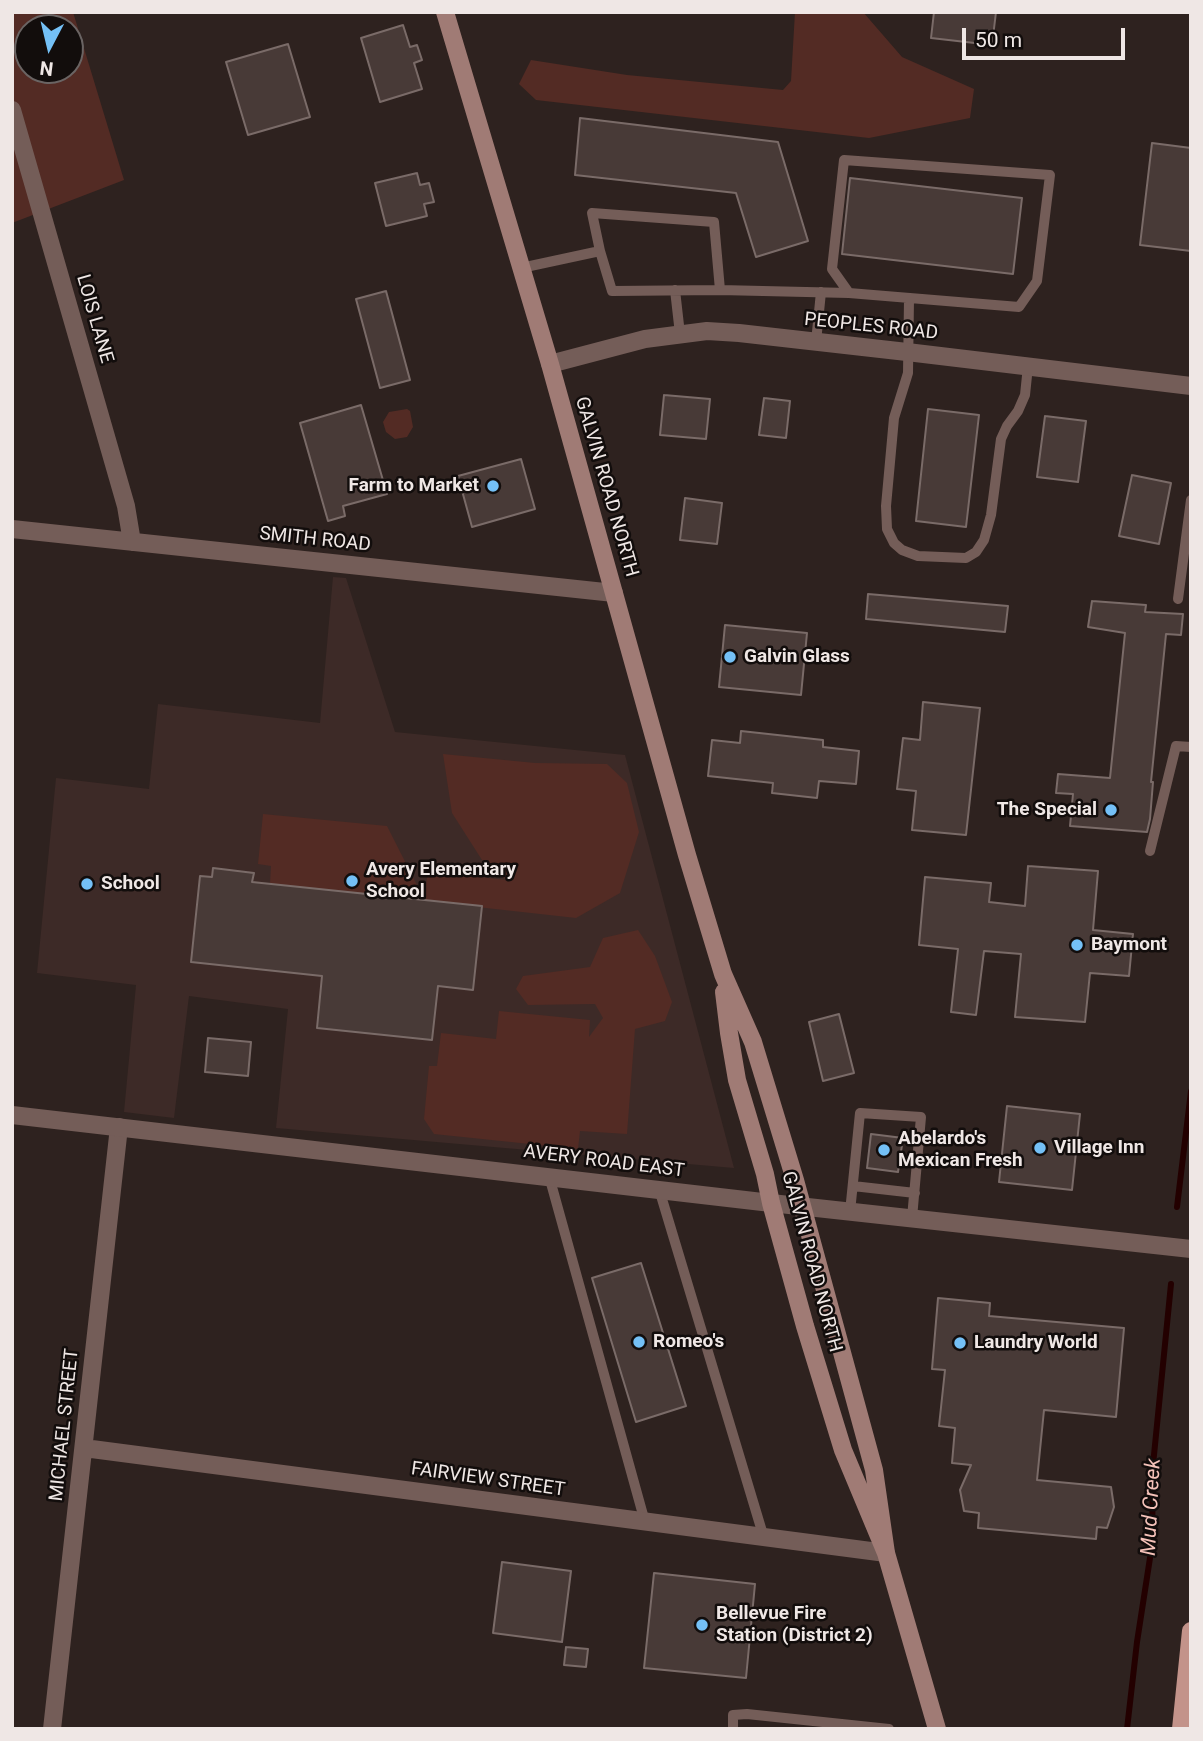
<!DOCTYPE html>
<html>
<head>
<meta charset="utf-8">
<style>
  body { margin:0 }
  #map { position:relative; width:1203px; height:1741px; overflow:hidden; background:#2e221f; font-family:Roboto,sans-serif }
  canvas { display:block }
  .frame { position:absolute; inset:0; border:14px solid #efe7e5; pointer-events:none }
  .north { position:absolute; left:14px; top:14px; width:70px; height:70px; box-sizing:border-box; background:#120d0c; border:2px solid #6a6463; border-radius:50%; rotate:187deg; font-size:19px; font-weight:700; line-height:28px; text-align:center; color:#efe7e5 }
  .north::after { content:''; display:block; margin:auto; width:24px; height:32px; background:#74c0f6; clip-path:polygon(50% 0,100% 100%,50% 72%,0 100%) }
  .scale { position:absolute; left:962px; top:28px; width:163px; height:32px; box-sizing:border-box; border:4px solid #efe7e5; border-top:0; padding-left:9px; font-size:21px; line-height:24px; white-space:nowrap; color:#efe7e5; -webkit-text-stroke:5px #120d0c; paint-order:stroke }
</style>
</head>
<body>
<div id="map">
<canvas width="1203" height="1741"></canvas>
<div class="frame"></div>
<div class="north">N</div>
<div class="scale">50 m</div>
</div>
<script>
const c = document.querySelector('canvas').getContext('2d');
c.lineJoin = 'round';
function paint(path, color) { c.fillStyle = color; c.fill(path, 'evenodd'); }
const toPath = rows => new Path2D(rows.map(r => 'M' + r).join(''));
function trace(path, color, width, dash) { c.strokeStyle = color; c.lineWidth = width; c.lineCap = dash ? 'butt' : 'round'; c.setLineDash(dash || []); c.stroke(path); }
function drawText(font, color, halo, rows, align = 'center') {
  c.font = font + ' Roboto,sans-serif'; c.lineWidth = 5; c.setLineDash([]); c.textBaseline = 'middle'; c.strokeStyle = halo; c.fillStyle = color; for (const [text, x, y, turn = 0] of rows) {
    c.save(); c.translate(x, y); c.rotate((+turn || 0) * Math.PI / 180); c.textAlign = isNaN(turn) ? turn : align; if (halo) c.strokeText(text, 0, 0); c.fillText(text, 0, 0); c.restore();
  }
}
paint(toPath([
  [333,577,346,578,395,732,625,755,734,1168,276,1128,288,1009,189,996,174,1118,124,1112,136,985,37,973,56,778,149,789,158,704,320,723]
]), '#3d2a27');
paint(toPath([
  [12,12,73,12,124,180,12,223],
  [28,28,70,28,70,70,28,70],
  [795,12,863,12,902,57,974,89,970,118,869,138,536,100,519,84,531,60,627,75,783,90,791,81],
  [407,409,410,411,413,427,407,437,395,439,386,432,383,422,389,412],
  [443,754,535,763,607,764,627,783,639,832,620,893,576,918,270,884,271,866,258,864,263,814,387,826,424,899,428,871,506,880,482,860,452,813],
  [638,930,655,956,672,1002,665,1021,635,1029,627,1134,580,1131,578,1149,434,1134,424,1119,429,1066,437,1066,441,1033,496,1039,499,1011,590,1020,589,1037,603,1018,595,1004,528,1005,516,989,523,976,590,967,603,938]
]), '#532b24');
trace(toPath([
  [1177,1207,1191,1091],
  [1127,1729,1137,1642,1152,1545,1153,1465,1171,1284]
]), '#230000', 6);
const building = toPath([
  [934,12,996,12,992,45,931,38,934,12],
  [403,25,410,47,417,45,422,60,414,63,422,89,380,102,361,38,403,25],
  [288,44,310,117,248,135,226,62,288,44],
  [580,118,778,142,808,241,756,257,736,193,575,175,580,118],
  [1152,143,1191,148,1191,251,1140,245,1152,143],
  [417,173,420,185,429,183,434,202,424,204,427,216,386,226,375,183,417,173],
  [850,178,1022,198,1013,274,842,254,850,178],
  [386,291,410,380,380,388,356,299,386,291],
  [664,395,710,399,706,439,660,435,664,395],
  [764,398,790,401,786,438,759,435,764,398],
  [361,405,387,494,343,506,345,516,328,521,300,423,361,405],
  [928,409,979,415,966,527,916,521,928,409],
  [1045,416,1086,421,1078,482,1037,477,1045,416],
  [521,459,535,509,472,527,458,476,521,459],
  [1132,475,1171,483,1159,544,1119,536,1132,475],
  [685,498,722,503,717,544,680,540,685,498],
  [868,594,1008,606,1005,632,866,619,868,594],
  [1092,601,1146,605,1145,612,1183,614,1181,635,1166,634,1151,782,1153,782,1150,819,1147,832,1070,826,1073,794,1056,793,1058,774,1110,778,1125,633,1088,627,1092,601],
  [725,625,807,633,801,695,719,687,725,625],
  [923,702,980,708,966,835,912,830,916,791,897,789,903,738,920,740,923,702],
  [741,731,823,740,823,747,859,751,856,784,819,781,817,798,772,793,773,783,708,776,712,740,740,743,741,731],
  [1028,866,1098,871,1093,930,1133,934,1129,976,1090,973,1085,1022,1015,1017,1021,954,984,951,976,1015,951,1012,958,949,919,945,925,877,991,883,989,902,1025,906,1028,866],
  [213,868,254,873,252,882,482,906,473,990,438,986,432,1040,317,1028,322,976,191,962,200,876,212,877,213,868],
  [839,1014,854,1073,823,1081,809,1022,839,1014],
  [208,1038,251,1042,248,1076,205,1072,208,1038],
  [1007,1106,1080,1114,1072,1190,999,1182,1007,1106],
  [871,1134,903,1138,898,1172,867,1168,871,1134],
  [641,1263,686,1406,636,1422,592,1278,641,1263],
  [938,1298,990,1303,989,1316,1124,1328,1116,1417,1044,1410,1037,1480,1111,1487,1114,1507,1107,1528,1097,1527,1096,1539,978,1528,979,1513,964,1511,960,1490,971,1465,952,1463,955,1428,939,1426,945,1370,932,1369,938,1298],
  [502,1562,571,1571,562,1642,493,1633,502,1562],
  [654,1573,755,1584,746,1678,644,1668,654,1573],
  [566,1647,588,1649,586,1667,564,1665,566,1647]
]);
paint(building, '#483a37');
trace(building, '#7a6b68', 2);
trace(toPath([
  [600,251,592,213,714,222,720,290],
  [521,268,600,251,612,291,720,290,849,293,1019,307,1037,281,1050,175,844,160,832,269,849,293],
  [675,290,680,334],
  [909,299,908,373,894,418,886,506,887,529,894,543,902,550,918,556,966,558,976,552,984,540,991,515,1001,439,1007,426,1018,411,1025,395,1028,366],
  [816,342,821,292],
  [1178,599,1191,500],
  [1150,851,1176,746,1191,747],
  [549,1176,645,1522],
  [853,1186,915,1193],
  [659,1189,764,1538],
  [850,1212,860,1113,921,1117,912,1218],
  [733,1729,733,1715,747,1714,889,1729]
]), '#745d58', 10);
trace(toPath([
  [12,110,126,506,132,542],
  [550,364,645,339,707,331,739,333,907,352,1191,386],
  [12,529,614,593],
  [84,1448,886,1553],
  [52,1729,119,1127]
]), '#745d58', 18);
trace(toPath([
  [12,1115,771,1203,1191,1249]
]), '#745d58', 18);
trace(toPath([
  [445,12,550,364,687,855,723,974,753,1042,795,1180,874,1470,886,1553],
  [724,992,729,1033,737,1080,765,1174,771,1203,805,1326,843,1450,886,1553,937,1729]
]), '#a07b75', 18);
trace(toPath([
  [1181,1729,1191,1631]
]), '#c3938a', 18);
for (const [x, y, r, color] of [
  [493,486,7,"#74c0f6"],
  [730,657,7,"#74c0f6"],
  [1111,810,7,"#74c0f6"],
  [352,881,7,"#74c0f6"],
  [87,884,7,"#74c0f6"],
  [1077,945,7,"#74c0f6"],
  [1040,1148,7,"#74c0f6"],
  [884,1150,7,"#74c0f6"],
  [639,1342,7,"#74c0f6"],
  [960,1343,7,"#74c0f6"],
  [702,1625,7,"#74c0f6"]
]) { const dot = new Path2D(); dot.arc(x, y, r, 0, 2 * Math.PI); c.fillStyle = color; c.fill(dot); trace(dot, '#120d0c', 2.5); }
drawText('19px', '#efe7e5', '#120d0c', [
  ["LOIS LANE",94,319,74],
  ["PEOPLES ROAD",871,327,6],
  ["GALVIN ROAD NORTH",606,487,74],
  ["SMITH ROAD",315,540,6],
  ["AVERY ROAD EAST",604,1162,7],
  ["GALVIN ROAD NORTH",811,1262,75],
  ["MICHAEL STREET",65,1425,-84],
  ["FAIRVIEW STREET",488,1480,8]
]);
drawText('bold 19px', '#efe7e5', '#120d0c', [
  ["Farm to Market",479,486,"right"],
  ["Galvin Glass",744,657],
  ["The Special",1097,810,"right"],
  ["Avery Elementary",366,870],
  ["School",366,892],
  ["School",101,884],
  ["Baymont",1091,945],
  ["Abelardo's",898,1139],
  ["Mexican Fresh",898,1161],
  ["Village Inn",1054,1148],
  ["Romeo's",653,1342],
  ["Laundry World",974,1343],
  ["Bellevue Fire",716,1614],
  ["Station (District 2)",716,1636]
], 'left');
drawText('italic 21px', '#f5c2b9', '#120d0c', [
  ["Mud Creek",1152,1507,-87]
]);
</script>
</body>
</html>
